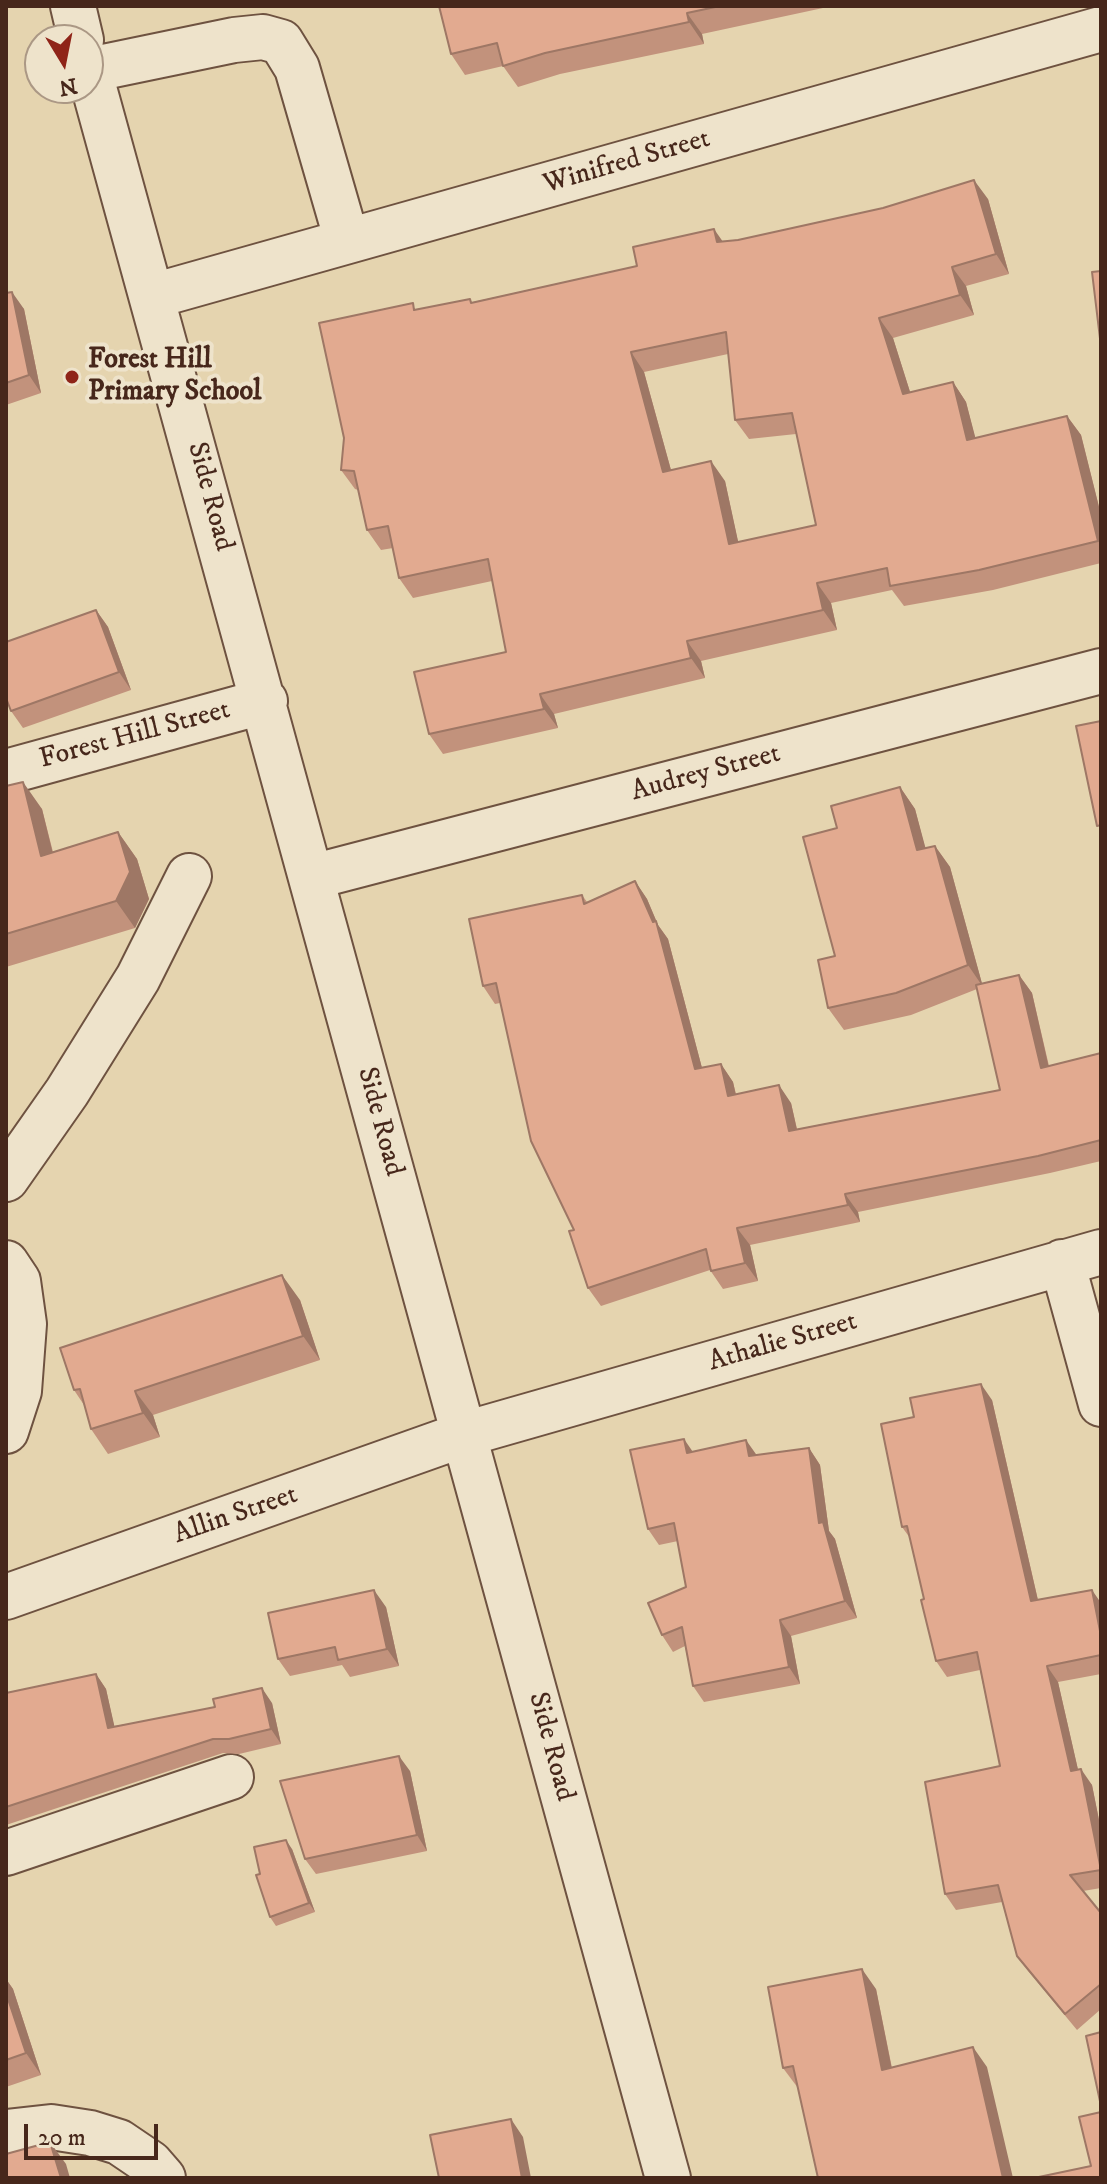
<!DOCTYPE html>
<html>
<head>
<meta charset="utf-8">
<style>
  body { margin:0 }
  #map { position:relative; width:1107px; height:2184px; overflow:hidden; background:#e5d4af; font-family:"IM FELL DW Pica",serif }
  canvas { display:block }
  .frame { position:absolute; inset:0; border:8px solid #47271b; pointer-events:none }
  .north { position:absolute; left:24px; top:24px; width:80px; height:80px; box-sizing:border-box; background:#eee3cb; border:2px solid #ab9885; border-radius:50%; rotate:170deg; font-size:22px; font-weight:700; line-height:32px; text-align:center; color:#47271b }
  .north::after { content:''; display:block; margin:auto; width:28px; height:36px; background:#8f2418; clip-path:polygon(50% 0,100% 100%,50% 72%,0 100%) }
  .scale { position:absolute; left:24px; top:2124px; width:134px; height:36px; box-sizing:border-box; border:4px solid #47271b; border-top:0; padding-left:10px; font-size:24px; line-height:28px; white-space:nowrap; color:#47271b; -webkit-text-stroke:6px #eee3cb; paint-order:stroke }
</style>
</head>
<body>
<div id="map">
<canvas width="1107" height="2184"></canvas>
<div class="frame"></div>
<div class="north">N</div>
<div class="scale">20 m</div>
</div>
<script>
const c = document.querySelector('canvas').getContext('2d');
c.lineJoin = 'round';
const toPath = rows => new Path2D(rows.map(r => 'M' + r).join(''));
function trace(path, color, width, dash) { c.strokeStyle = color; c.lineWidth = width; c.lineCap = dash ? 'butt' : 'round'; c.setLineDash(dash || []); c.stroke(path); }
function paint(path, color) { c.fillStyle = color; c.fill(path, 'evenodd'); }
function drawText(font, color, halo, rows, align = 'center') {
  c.font = font + ' "IM FELL DW Pica",serif'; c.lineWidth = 8; c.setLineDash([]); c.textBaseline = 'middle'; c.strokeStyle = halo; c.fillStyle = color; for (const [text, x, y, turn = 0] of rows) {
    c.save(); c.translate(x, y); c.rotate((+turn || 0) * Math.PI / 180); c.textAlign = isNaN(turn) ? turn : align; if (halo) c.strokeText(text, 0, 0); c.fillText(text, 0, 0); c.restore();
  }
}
const minor = toPath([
  [73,6,81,40],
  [88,66,668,2178],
  [89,70,234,40,263,37,281,42,297,68,347,241],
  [153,296,1101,29],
  [6,772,265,701],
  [312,877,1101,671],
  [6,1179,67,1092,138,978,189,876],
  [1062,1262,1101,1404],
  [6,1263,18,1281,24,1324,19,1391,6,1431],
  [6,1597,465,1434,1101,1252],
  [6,1853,231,1777],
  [6,2132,51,2127,90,2133,119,2142,150,2163,163,2178]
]);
trace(minor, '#6e5240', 48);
trace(minor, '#eee3cb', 44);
paint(toPath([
  [439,6,822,6,823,8,702,34,704,44,560,74,518,87,503,66,465,75,451,54],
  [988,199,1009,274,966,286,974,315,893,338,910,392,953,382,966,402,975,438,1067,416,1081,435,1101,515,1101,563,993,590,904,606,892,590,831,603,837,630,701,661,705,678,554,714,558,728,443,754,429,734,506,652,492,581,413,598,399,578,393,548,381,550,367,530,358,490,355,489,341,470,417,310,473,302,637,266,722,242],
  [728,354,735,420,749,439,796,434,816,525,738,542,725,481,671,470,644,372],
  [6,293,24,309,41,393,6,405],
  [96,610,108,627,131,690,23,728,11,711],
  [6,786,42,809,53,852,118,832,137,859,149,899,135,928,6,967],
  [900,787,915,809,925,848,935,846,950,867,982,984,1019,975,1032,993,1049,1066,1101,1053,1101,1161,1050,1173,858,1212,860,1222,750,1245,758,1281,723,1289,710,1270,601,1306,588,1288,574,1230,500,1003,495,1004,483,986,582,895,587,902,635,881,647,899,658,925,668,939,702,1068,721,1064,733,1082,736,1094,791,1103,797,1129,1000,1090,977,989,911,1015,844,1030,828,1008,835,956,837,828],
  [300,1300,320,1360,153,1415,160,1437,108,1454,91,1429,84,1405,74,1390],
  [992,1400,1038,1600,1101,1603,1101,1674,1058,1682,1078,1770,1092,1785,1101,1830,1101,1888,1083,1891,1101,1913,1101,2009,1077,2030,1029,1972,1017,1956,1002,1902,956,1910,945,1894,1000,1766,980,1670,947,1677,936,1661,924,1599,910,1538,902,1527],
  [809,1448,820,1465,829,1531,835,1539,857,1618,791,1636,800,1684,704,1702,693,1686,685,1646,673,1652,662,1635,686,1587,678,1541,659,1545,648,1529,693,1452,756,1455],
  [386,1607,399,1666,350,1677,342,1665,290,1676,278,1659],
  [96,1674,106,1689,114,1726,272,1703,281,1744,239,1754,223,1753,6,1825,6,1693],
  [410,1771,427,1851,316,1874,305,1859],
  [292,1849,315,1912,276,1926,270,1917,260,1874],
  [6,1979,13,1989,41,2075,6,2087],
  [876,1989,892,2068,987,2067,798,2088,783,2068]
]), '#c2927c');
paint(toPath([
  [687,13,702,34,704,44,689,22],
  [974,180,988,199,1009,274,996,254],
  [714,229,728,249,717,242],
  [952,267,966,286,974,315,960,295],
  [12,292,24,309,41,393,29,375],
  [879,318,893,338,917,414,903,394],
  [631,352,644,372,677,492,663,472],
  [953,382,966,402,981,459,967,440],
  [1067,416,1081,435,1101,515,1101,545,1098,541],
  [711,461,725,481,743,564,729,544],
  [817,583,831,603,837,630,823,610],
  [96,610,108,627,131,690,119,672],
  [687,641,701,661,705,678,691,658],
  [540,694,554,714,558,728,544,709],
  [23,782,42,809,60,883,41,856],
  [900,787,915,809,932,872,917,850],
  [118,832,137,859,149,899,135,928,116,901],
  [935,846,950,867,983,987,968,965],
  [635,881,647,899,658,925,668,939,707,1087,695,1069,653,922],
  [1019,975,1032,993,1053,1086,1041,1068],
  [721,1064,733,1082,740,1114,728,1096],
  [779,1085,791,1103,801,1148,789,1131],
  [845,1194,858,1212,860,1222,848,1205],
  [737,1228,750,1245,758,1281,745,1263],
  [282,1275,300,1300,320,1360,303,1336],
  [981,1384,992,1400,1042,1618,1031,1601],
  [135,1391,153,1415,160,1437,143,1413],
  [684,1439,695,1455,687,1453],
  [746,1440,758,1457,749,1456],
  [809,1448,820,1465,829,1531,835,1539,857,1618,845,1601,819,1523],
  [374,1590,386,1607,399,1666,387,1649],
  [1092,1590,1101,1603,1101,1636],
  [780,1620,791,1636,800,1684,789,1667],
  [1047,1666,1058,1682,1082,1787,1071,1771],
  [96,1674,106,1689,118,1742,108,1728],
  [262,1688,272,1703,281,1744,271,1729],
  [399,1756,410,1771,427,1851,417,1835],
  [1081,1769,1092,1785,1101,1830,1101,1870],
  [286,1840,292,1849,315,1912,309,1903],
  [862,1969,876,1989,896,2090,882,2070],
  [6,1979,13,1989,41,2075,26,2053,6,1993],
  [973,2047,987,2067,1013,2178,1003,2178],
  [511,2119,523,2137,531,2178,522,2178],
  [50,2142,66,2164,70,2178,61,2178]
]), '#9e7765');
const building = toPath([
  [439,6,720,6,687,13,689,22,545,53,503,66,497,43,451,54,439,6],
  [974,180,996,254,952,267,960,295,879,318,903,394,953,382,967,440,1067,416,1098,541,979,570,890,586,887,568,817,583,823,610,687,641,691,658,540,694,544,709,429,734,414,672,506,652,488,559,399,578,388,526,367,530,354,471,341,470,344,438,319,323,413,303,414,310,470,299,471,303,637,266,633,247,714,229,717,242,738,240,883,208,974,180],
  [726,332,735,420,792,413,816,525,729,544,711,461,663,472,631,352,726,332],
  [1101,271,1101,347,1092,272,1101,271],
  [12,292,29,375,6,383,6,293,12,292],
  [96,610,119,672,11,711,6,698,6,642,96,610],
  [1101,721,1101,825,1097,826,1076,726,1101,721],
  [23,782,41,856,118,832,130,872,116,901,6,934,6,786,23,782],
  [900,787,917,850,935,846,968,965,896,993,828,1008,818,960,835,956,803,837,837,828,831,806,900,787],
  [635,881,653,922,656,921,695,1069,721,1064,728,1096,779,1085,789,1131,1000,1090,976,985,1019,975,1041,1068,1101,1053,1101,1140,1038,1156,845,1194,848,1205,737,1228,745,1263,711,1271,706,1249,588,1288,569,1231,574,1230,531,1141,496,983,483,986,469,919,582,895,584,904,635,881],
  [282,1275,303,1336,135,1391,143,1413,91,1429,80,1389,74,1390,60,1348,282,1275],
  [981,1384,1031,1601,1092,1590,1101,1636,1101,1655,1047,1666,1071,1771,1081,1769,1101,1870,1070,1875,1101,1913,1101,1984,1065,2014,1017,1956,998,1885,945,1894,925,1782,1000,1766,977,1652,936,1661,921,1600,924,1599,907,1526,902,1527,881,1424,914,1417,910,1398,981,1384],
  [684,1439,687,1453,746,1440,749,1456,809,1448,819,1523,823,1522,845,1601,780,1620,789,1667,693,1686,682,1627,662,1635,648,1603,686,1587,674,1523,648,1529,630,1450,684,1439],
  [374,1590,387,1649,338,1660,335,1647,278,1659,268,1613,374,1590],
  [96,1674,108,1728,215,1707,213,1699,262,1688,271,1729,229,1739,213,1739,6,1807,6,1693,96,1674],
  [399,1756,417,1835,305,1859,280,1781,399,1756],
  [286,1840,309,1903,270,1917,256,1875,260,1874,254,1847,286,1840],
  [862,1969,882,2070,973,2047,1003,2178,818,2178,793,2066,783,2068,768,1987,862,1969],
  [6,1993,26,2053,6,2060,6,1993],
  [1101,2032,1101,2106,1086,2036,1101,2032],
  [1101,2112,1101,2178,1034,2178,1091,2166,1079,2117,1101,2112],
  [511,2119,522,2178,439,2178,430,2135,511,2119],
  [50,2142,61,2178,6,2178,6,2154,50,2142]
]);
paint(building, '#e2aa90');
trace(building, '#9e7765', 2);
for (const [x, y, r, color] of [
  [72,377,8,"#8f2418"]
]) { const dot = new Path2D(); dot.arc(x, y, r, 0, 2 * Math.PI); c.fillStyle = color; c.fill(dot); trace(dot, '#eee3cb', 3); }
drawText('28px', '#47271b', '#eee3cb', [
  ["Winifred Street",627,163,-16],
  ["Side Road",209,497,75],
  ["Forest Hill Street",135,736,-15],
  ["Audrey Street",706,774,-15],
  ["Side Road",379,1122,75],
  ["Athalie Street",783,1343,-16],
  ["Allin Street",236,1516,-19],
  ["Side Road",550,1747,75]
]);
drawText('bold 28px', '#47271b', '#eee3cb', [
  ["Forest Hill",88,361],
  ["Primary School",88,393]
], 'left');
</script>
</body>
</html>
